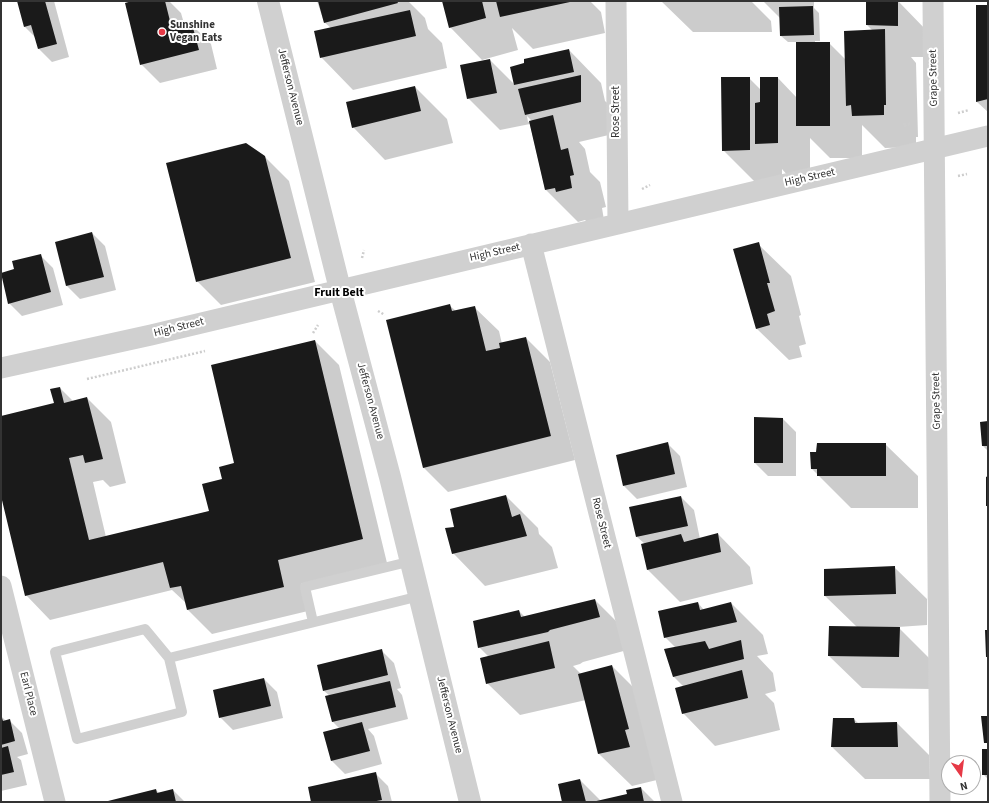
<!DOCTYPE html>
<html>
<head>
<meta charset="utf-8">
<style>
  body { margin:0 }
  #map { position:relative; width:989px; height:803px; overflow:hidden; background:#fff; font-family:"Source Sans 3",sans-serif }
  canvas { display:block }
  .frame { position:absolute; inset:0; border:2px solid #333; pointer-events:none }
  .north { position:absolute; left:941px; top:755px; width:40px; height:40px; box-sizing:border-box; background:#fff; border:1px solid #adadad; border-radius:50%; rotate:166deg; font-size:11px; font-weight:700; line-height:16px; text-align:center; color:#333 }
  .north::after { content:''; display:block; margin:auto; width:14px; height:18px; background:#e63946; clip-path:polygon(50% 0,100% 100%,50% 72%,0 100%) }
</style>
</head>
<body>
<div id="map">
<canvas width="989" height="803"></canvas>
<div class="frame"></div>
<div class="north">N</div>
</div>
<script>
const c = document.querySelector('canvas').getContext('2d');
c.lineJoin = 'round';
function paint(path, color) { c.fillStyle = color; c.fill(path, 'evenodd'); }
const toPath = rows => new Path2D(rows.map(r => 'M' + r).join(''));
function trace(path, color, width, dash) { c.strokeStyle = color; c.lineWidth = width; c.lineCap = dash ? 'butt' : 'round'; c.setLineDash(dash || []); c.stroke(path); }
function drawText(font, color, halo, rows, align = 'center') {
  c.font = font + ' "Source Sans 3",sans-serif'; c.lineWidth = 4; c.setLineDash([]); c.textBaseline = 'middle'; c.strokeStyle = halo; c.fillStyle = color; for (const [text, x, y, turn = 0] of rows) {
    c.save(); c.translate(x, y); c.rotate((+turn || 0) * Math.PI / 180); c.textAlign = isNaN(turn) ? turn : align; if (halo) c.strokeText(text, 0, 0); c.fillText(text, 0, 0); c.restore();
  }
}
paint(toPath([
  [18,1,54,1,69,57,52,62,39,49,36,38,25,27],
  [136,1,169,1,181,13,185,27,192,25,211,44,217,69,160,83,141,64],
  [317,1,408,1,425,18,428,29,442,43,447,68,353,90,321,57,331,28,324,22],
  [443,1,590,1,601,12,605,33,533,49,512,28,518,50,482,60,450,27],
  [661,1,751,1,771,21,772,32,693,32],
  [763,1,814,1,814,8,819,13,820,41,815,41,815,43,829,43,846,60,873,31,867,25,898,1,930,34,930,57,911,57,916,63,918,137,916,137,916,147,885,148,862,125,862,158,830,158,810,138,810,175,788,176,782,169,782,182,755,182,723,150,749,78,761,90,778,78,797,98,797,42,788,42,781,36,781,19],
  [977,6,988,6,988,112,977,102],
  [569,50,601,83,605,101,613,108,613,134,579,142,585,149,590,172,600,182,606,207,602,208,604,220,589,224,585,220,578,222,545,189,530,124,500,130,468,98,490,60,514,84],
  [527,116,532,121,528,122],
  [415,87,447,119,453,143,385,160,353,127],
  [265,157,289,181,315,282,221,305,197,281],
  [92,233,105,246,116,290,80,299,67,286,56,243],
  [758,244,791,276,801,315,799,316,806,344,799,346,802,357,789,360,756,328],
  [40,255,53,268,63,305,22,316,9,303,15,270],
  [449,305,456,311,474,307,499,331,502,344,526,338,550,362,575,460,448,492,424,468,387,321],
  [315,341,339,365,387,563,301,584,308,611,212,634,188,610,187,604,172,590,50,620,26,595,1,492,1,417,55,404,60,388,73,401,87,398,111,422,126,483,110,487,103,480,93,482,106,537,210,511,223,479],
  [783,419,796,432,796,476,768,476,755,463],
  [988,422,988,451,983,446],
  [667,443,680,456,687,487,637,499,624,486],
  [885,444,918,476,918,508,851,508,812,469],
  [506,496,538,528,539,534,552,547,558,568,485,586,453,553,456,528],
  [681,497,694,510,700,539,718,534,750,567,753,584,680,602,648,570,645,544,637,537],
  [894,567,927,599,927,625,898,627,931,660,931,689,862,688,829,656,830,627,857,627,825,596],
  [988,571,988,597,987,597],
  [595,600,627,632,631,649,583,662,580,664,573,666,581,674,612,666,644,698,661,779,632,786,599,754,586,700,520,715,487,683,489,657,479,647,519,611,525,617],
  [698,603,704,610,731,603,763,635,768,654,757,656,773,673,776,691,765,694,774,703,780,730,715,746,683,713,684,687,673,676,676,648,665,637],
  [381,650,394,663,401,688,397,689,402,695,408,719,368,729,374,736,382,764,345,774,332,761,340,729,333,722,330,696,324,691],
  [264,679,277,692,283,718,233,730,220,717],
  [1,716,6,721,9,720,22,733,28,754,17,757,21,760,27,785,1,791],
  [834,719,854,719,859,724,897,723,929,755,930,779,865,779,832,747],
  [988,750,988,779,983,774],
  [375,773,388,786,392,802,312,802],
  [580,780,601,801,628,794,641,788,655,802,563,802],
  [156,790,159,793,173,790,185,802,108,802]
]), '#0003');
paint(toPath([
  [17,1,45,1,57,44,38,49,31,25,24,27],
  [132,1,165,1,172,29,192,24,199,50,140,65,125,3],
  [318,1,397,1,398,3,324,23],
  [442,1,482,1,486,18,449,28],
  [496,1,570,1,570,2,500,17],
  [866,1,898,1,898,26,866,25],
  [976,5,988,5,988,99,976,102],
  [813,6,814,35,780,36,779,7],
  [410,10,416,36,320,58,314,31],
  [885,29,886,105,884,105,884,115,852,116,851,105,846,106,844,31],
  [796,42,830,42,830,126,796,126],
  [569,49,574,72,514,85,510,67,524,63,524,59],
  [490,59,497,93,467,99,460,65],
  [581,75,581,102,525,115,518,89],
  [721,77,750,77,750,150,722,151],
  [760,77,778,77,778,143,755,144,755,103,760,102],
  [415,86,421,111,352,128,346,102],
  [553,115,561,150,568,148,574,175,570,176,572,188,556,192,555,188,545,190,529,121],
  [246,143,265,156,291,258,196,282,166,163],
  [92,232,104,277,66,286,55,242],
  [759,242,770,283,767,283,775,311,767,314,770,325,756,329,733,249],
  [41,254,51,292,8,304,1,273,14,269,12,261],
  [450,304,452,311,475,306,486,351,500,348,499,343,526,337,551,436,423,468,386,320],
  [315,340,363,539,278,560,284,587,187,610,181,586,170,588,163,562,25,596,1,496,1,416,54,403,50,389,60,387,64,403,87,397,103,459,85,463,83,455,69,458,89,540,209,511,202,484,222,479,219,467,234,463,211,365],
  [754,417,783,418,783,463,754,463],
  [988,421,988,446,982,446,980,422],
  [668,442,675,474,623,486,616,455],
  [817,443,886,443,886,476,817,476,817,469,811,469,810,452,816,452],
  [988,476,988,506,986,506,986,477],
  [506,495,512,517,520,514,527,536,452,554,445,528,454,527,450,509],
  [681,496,688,526,636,537,629,507],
  [718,533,721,552,647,570,641,544,681,534,684,542],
  [895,566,896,594,824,596,824,569],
  [595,599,600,617,550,630,548,632,478,648,473,621,519,610,521,617],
  [698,602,700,610,731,602,737,622,664,638,658,611],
  [829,626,900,627,899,657,828,656],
  [985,630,988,630,988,657,986,657],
  [741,640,744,659,673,677,664,649,705,641,709,649],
  [549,641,555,668,486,684,480,658],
  [382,649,388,675,323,691,317,665],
  [612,665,629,729,625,730,630,747,598,754,578,674],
  [742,670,748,698,682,714,675,688],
  [264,678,271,706,219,718,213,690],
  [390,681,396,707,332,722,325,696],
  [1,715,3,721,10,719,15,741,1,745],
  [981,716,988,716,988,743,984,743],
  [833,718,854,718,855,723,897,722,898,747,831,747],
  [362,722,370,751,331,761,323,732],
  [8,746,14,772,1,775,1,748],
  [982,749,988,749,988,775,982,775],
  [376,772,382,800,371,802,311,802,308,787],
  [580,779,586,802,562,802,558,784],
  [641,787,644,802,592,802,627,794,626,790],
  [156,789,157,793,173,789,176,802,104,802]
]), '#1a1a1a');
trace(toPath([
  [958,113,969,110],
  [904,125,910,124],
  [958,176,967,174],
  [642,189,650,185],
  [362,258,364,250],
  [378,311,385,315],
  [313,333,318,325],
  [87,379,205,351]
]), '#cdcdcd', 2.5, [2, 2]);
trace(toPath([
  [313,622,305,587,412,561],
  [169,658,145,629,55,652,77,739,182,712,169,658,420,596]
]), '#d0d0d0', 10);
trace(toPath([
  [616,1,618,224],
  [933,1,940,802],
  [531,244,672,802],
  [1,368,151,335,988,136],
  [1,586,55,802]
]), '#d0d0d0', 21);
trace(toPath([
  [268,1,340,289,390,477,470,802]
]), '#d0d0d0', 22);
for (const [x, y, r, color] of [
  [162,32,4,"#e63946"]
]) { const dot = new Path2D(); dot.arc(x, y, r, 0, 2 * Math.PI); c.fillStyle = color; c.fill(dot); trace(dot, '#fff', 1.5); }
drawText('bold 11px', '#333', '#fff', [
  ["Sunshine",170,26],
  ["Vegan Eats",170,39]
], 'left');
drawText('11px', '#333', '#fff', [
  ["Grape Street",934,78,-91],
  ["Jefferson Avenue",290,87,76],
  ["Rose Street",617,112,-90],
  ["High Street",810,178,-13],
  ["High Street",495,253,-13],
  ["High Street",179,328,-14],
  ["Jefferson Avenue",370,401,75],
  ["Grape Street",937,401,-91],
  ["Rose Street",601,523,76],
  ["Earl Place",28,694,76],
  ["Jefferson Avenue",449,715,76]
]);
drawText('bold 12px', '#000', '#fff', [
  ["Fruit Belt",339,293]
]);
</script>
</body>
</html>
